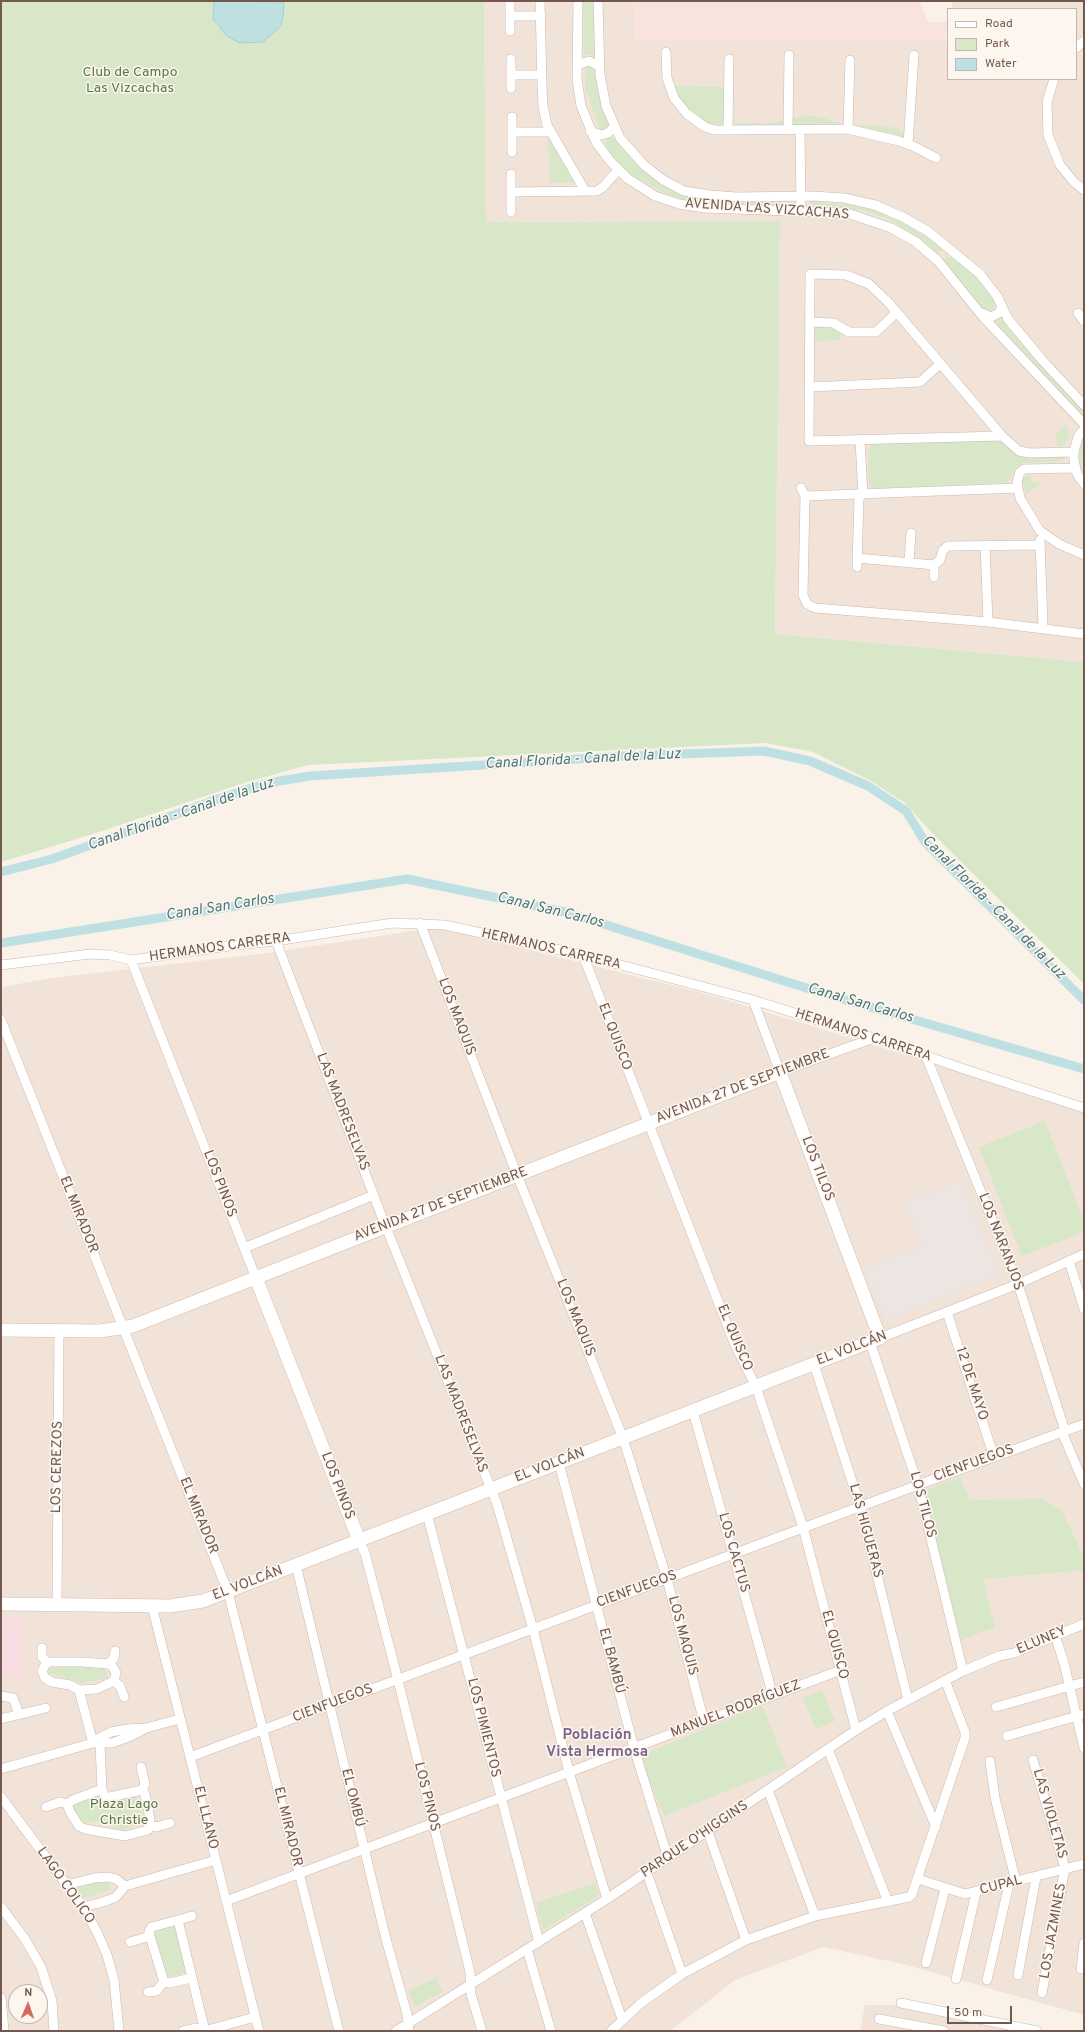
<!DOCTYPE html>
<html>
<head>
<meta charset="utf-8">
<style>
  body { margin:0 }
  #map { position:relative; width:1085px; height:2032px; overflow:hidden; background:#faf2e9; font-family:Overpass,sans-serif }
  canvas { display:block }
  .frame { position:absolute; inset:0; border:2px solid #72584f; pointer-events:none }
  .legend { position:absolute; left:947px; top:8px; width:130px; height:72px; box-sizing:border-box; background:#fdf6ef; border:1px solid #c5b7af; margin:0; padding:5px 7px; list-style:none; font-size:12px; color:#72584f }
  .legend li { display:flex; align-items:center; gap:8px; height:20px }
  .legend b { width:20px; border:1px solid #c5b7af }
  .north { position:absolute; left:8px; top:1984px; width:40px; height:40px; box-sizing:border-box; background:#fdf6ef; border:1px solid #c5b7af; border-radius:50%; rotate:2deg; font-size:11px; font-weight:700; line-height:16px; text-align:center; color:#72584f }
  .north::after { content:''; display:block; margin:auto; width:14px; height:18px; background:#d76b5b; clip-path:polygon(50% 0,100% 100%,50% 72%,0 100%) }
  .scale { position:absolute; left:947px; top:2006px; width:65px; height:18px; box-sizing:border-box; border:2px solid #72584f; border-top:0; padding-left:5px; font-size:12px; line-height:14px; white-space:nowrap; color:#72584f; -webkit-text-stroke:3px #fdf6ef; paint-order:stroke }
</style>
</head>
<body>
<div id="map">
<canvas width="1085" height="2032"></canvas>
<div class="frame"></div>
<ul class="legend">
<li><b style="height:5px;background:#fff"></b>Road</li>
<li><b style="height:11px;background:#d7e7c8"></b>Park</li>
<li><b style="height:11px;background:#bfe0e2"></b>Water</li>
</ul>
<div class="north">N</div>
<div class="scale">50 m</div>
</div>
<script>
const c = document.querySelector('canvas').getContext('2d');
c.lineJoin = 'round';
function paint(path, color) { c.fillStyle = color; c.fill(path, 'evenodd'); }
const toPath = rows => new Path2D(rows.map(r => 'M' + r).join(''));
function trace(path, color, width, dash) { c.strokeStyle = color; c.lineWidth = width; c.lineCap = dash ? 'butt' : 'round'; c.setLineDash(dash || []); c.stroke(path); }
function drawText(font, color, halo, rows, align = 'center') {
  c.font = font + ' Overpass,sans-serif'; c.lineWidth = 3; c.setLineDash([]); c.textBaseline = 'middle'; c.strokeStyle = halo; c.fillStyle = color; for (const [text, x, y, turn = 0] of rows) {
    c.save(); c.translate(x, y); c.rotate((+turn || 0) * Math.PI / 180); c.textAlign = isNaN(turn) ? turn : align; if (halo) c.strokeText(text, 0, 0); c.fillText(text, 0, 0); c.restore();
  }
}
paint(toPath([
  [484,1,634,1,635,41,948,41,948,79,1076,79,1076,9,952,9,952,1,1084,1,1084,662,775,634,780,221,486,222],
  [438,927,711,995,1084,1110,1084,2015,903,1964,823,1947,735,1980,670,2031,1,2031,1,987,52,978,268,953],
  [16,1992,40,1992,40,2016,16,2016],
  [865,2005,901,2005,1033,2031,860,2031]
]), '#f1e3d8');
paint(toPath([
  [634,1,920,1,928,22,947,22,946,41,635,41]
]), '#f9e3de');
paint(toPath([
  [961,1180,1000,1274,886,1321,864,1268,921,1245,904,1203]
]), '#ece5e1');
paint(toPath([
  [1,1618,23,1618,23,1677,1,1676]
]), '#f7dde2');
paint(toPath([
  [1,1,484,1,486,222,780,221,775,634,1084,662,1084,984,933,834,905,803,871,781,813,752,765,743,308,765,247,782,96,833,1,862],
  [583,1,595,1,594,55,584,55],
  [586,63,597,70,597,84,602,106,611,125,606,131,600,129,585,87],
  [674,86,725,87,725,126,709,123,693,114,679,99],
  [808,116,821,117,843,124,842,126,792,127,793,118],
  [784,120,784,126,731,126,732,122,768,124],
  [859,125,874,125,897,128,905,133,904,138,854,127],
  [613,137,638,164,672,187,784,200,785,202,784,206,706,204,689,202,667,194,626,172,612,156,605,143,608,138],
  [548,138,576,183,550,183],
  [811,201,865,207,894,217,946,249,940,252,939,257,893,221,865,211,811,204,809,202],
  [947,257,951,257,969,269,994,300,993,310,988,311,980,308,943,262],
  [999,313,1014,335,1084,411,1084,420,991,317],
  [815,327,834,327,841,334,841,338,837,340,814,341],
  [1066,424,1069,435,1063,446,1057,446,1056,435],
  [1001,439,1024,457,1059,455,1066,458,1060,461,1024,463,1016,467,1007,483,873,489,869,484,868,449,874,443],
  [1084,439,1084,475,1079,462,1079,452],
  [1031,475,1031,482,1043,482,1026,494,1022,481,1024,477],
  [1045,1121,1084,1221,1084,1232,1022,1256,979,1147],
  [960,1477,970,1500,1041,1499,1062,1510,1084,1558,1084,1570,983,1579,995,1627,961,1640,925,1494,928,1489],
  [98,1665,104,1668,108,1678,81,1683,46,1672,46,1668],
  [822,1690,835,1721,816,1729,803,1698],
  [762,1706,787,1767,664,1816,639,1756],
  [131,1795,137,1797,143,1818,141,1823,122,1830,98,1821,82,1823,72,1809,71,1804,88,1798,93,1806],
  [106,1879,111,1889,82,1899,73,1888],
  [595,1883,598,1896,543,1930,536,1903],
  [176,1925,189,1972,164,1978,152,1932],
  [436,1978,443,1992,415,2006,408,1991]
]), '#d7e7c8');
const water = toPath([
  [214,1,283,2,284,3,283,17,281,26,263,42,240,43,227,36,213,19,214,1]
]);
paint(water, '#bfe0e2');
trace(water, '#a6d0d3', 1);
trace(toPath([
  [1,872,52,859,218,799,267,783,310,776,624,756,764,751,810,761,868,786,906,811,925,842,1084,1000],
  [1,943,407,879,565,912,832,996,1084,1069]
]), '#bfe0e2', 9);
const street = toPath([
  [540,1,542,85,543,106,547,125,585,191],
  [578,1,577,79,581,106,596,142,610,161,627,178,655,196,679,204,705,208,847,213,891,228,916,242,938,261,984,318,1084,424],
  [598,1,600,75,606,106,620,138,644,165,663,180,684,191,710,195,736,197,813,196,844,198,875,205,903,217,929,232,980,274,997,296,1008,319,1043,361,1084,405],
  [510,16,541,16],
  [510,31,510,1],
  [1076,48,1084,41],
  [666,52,667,78,674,98,687,114,705,127,714,130,728,130,848,129,899,141,915,147,936,158],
  [511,59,511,88],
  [577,65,589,61,599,66],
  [511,75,541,75],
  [1054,79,1047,102,1048,135,1060,165,1074,182,1084,190],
  [848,129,850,60],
  [728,130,729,59],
  [788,130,789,55],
  [800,130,801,211],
  [590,131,601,135,608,133,614,127],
  [512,132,551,132],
  [908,144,914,55],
  [512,152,512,117],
  [511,174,511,212],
  [511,192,597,191,603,187,618,170],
  [982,313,991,317,999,313,1002,306],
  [1078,313,1084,321],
  [809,322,833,323,849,332,876,332,897,312],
  [810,387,920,382,940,364],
  [1084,429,1078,437,1074,452,1074,460,1077,474,1084,484],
  [1002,436,809,441,810,274,846,275,869,284,888,302,1002,436,1019,451,1029,453,1074,452],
  [1075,468,1024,469,1020,472,1017,482,1020,498,1040,531,1059,544,1084,555],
  [801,488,805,496,1018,488],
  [805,496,803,595,807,604,815,608,988,622,1084,634],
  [1040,540,1043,628],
  [985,545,988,622],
  [857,558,934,565,940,560,943,550,948,546,1040,545],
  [909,562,911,533],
  [857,567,859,498,863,494,860,441],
  [934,577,934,565],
  [420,923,517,1175,623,1438,667,1579,704,1722],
  [276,941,382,1217,497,1504,533,1629,569,1772,607,1899],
  [583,955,735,1345,756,1387,803,1527,856,1730],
  [131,960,256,1278],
  [1,965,90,954,110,955,131,960,236,945,276,941,392,923,445,925,583,955,753,1000,874,1038,967,1070,1084,1108],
  [753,1000,780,1072,874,1038],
  [1,1020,228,1592,339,2031],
  [926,1056,1018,1284,1065,1431],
  [244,1248,374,1195],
  [1069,1261,1084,1309],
  [947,1312,994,1457],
  [880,1338,1018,1284,1084,1254],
  [870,1342,918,1485,963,1671],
  [814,1364,860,1506,908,1700],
  [693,1411,773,1696],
  [1062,1432,1084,1484],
  [559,1463,634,1748,668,1858],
  [427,1514,539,1942],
  [359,1540,365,1553,398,1680,470,1972,471,1994,482,2031],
  [296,1565,386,1939,407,2014,409,2031],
  [57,1605,59,1330],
  [152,1606,259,2031],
  [1055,1635,1064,1663,1084,1748],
  [42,1648,42,1657,47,1662],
  [108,1664,114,1658,115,1651],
  [114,1681,120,1686,124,1697],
  [79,1690,97,1689,114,1681,116,1673,112,1666,108,1664,82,1662,47,1662,42,1671,45,1678,52,1682,70,1685,79,1690,93,1743],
  [1,1696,13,1698,19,1714],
  [996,1707,1084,1682],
  [887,1711,936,1827],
  [1,1719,46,1708],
  [1007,1736,1084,1714],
  [93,1743,99,1738,111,1732,127,1729,146,1728,180,1719],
  [100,1744,102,1789,73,1800,67,1804,70,1812,79,1826,85,1829,125,1836,148,1830,150,1819,145,1794,142,1790,105,1798,102,1789],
  [828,1749,888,1902],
  [190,1757,918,1485,1084,1424],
  [1033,1760,1065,1868,1042,1993],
  [990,1761,995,1798,1016,1882],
  [141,1767,145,1784,142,1790],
  [1,1769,93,1743,112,1743,131,1736,146,1728],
  [768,1790,815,1916],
  [1,1797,83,1907,97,1932,107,1955,114,1980,119,2031],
  [46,1807,60,1802,67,1804],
  [150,1825,156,1827,170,1823],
  [708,1832,746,1940],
  [647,1873,682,1974],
  [918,1879,965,1894,1084,1864],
  [66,1885,95,1878,108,1877,116,1879,125,1886],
  [226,1901,841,1670],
  [1,1907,25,1939,41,1967,52,2001,54,2031],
  [83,1907,103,1902,116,1897,125,1886,216,1860],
  [585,1913,622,2019],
  [178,1920,192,1916],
  [130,1942,150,1936],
  [527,1949,551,2031],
  [926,1963,945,1889],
  [1081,1969,1084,1943],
  [1018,1975,1036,1877],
  [191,1978,170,1983,164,1982,150,1936,149,1931,152,1927,178,1920,205,2031],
  [956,1979,976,1893],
  [987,1980,1009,1884],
  [148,1992,156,1991,164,1982],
  [1,1998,4,2031],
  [901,2003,1037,2031],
  [879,2019,944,2031],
  [183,2031,195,2028,205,2030],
  [204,2031,255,2017],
  [396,2031,607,1899,856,1730,887,1711,963,1671,999,1656,1014,1653,1084,1624],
  [611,2031,641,2003,682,1974,746,1940,815,1916,909,1897,912,1894,965,1738,965,1732,945,1680]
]);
const secondary = toPath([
  [256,1278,359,1540],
  [1,1330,100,1331,133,1326,780,1072,880,1338,203,1601,170,1606,1,1604]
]);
trace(street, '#cbb9b0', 10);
trace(secondary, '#d0bbb0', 14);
trace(street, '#fff', 9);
trace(secondary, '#fff', 13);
drawText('14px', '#5a7748', '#fdf6ef', [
  ["Club de Campo",130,73],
  ["Las Vizcachas",130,89],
  ["Plaza Lago",124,1805],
  ["Christie",124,1821]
]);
drawText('14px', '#72584f', '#fdf6ef', [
  ["AVENIDA LAS VIZCACHAS",767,210,4],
  ["HERMANOS CARRERA",220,948,-8],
  ["HERMANOS CARRERA",551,950,13],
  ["LOS MAQUIS",456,1017,69],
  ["HERMANOS CARRERA",863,1036,18],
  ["EL QUISCO",614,1037,69],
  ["AVENIDA 27 DE SEPTIEMBRE",743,1087,-21],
  ["LAS MADRESELVAS",342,1112,69],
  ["LOS TILOS",817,1169,69],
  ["LOS PINOS",219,1184,69],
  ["AVENIDA 27 DE SEPTIEMBRE",441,1205,-21],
  ["EL MIRADOR",78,1215,68],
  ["LOS NARANJOS",1000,1242,69],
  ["LOS MAQUIS",575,1318,68],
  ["EL QUISCO",734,1338,67],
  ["EL VOLCÁN",852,1349,-21],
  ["12 DE MAYO",971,1384,72],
  ["LAS MADRESELVAS",460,1414,69],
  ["CIENFUEGOS",974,1464,-20],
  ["EL VOLCÁN",550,1466,-21],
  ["LOS CEREZOS",58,1467,-89],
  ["LOS PINOS",337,1486,69],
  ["LOS TILOS",922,1505,75],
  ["EL MIRADOR",198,1516,68],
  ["LAS HIGUERAS",865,1531,75],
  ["LOS CACTUS",733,1553,74],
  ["EL VOLCÁN",248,1584,-21],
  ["CIENFUEGOS",637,1590,-20],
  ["LOS MAQUIS",682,1636,75],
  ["ELUNEY",1042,1641,-23],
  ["EL QUISCO",834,1645,75],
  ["EL BAMBÚ",611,1661,75],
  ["CIENFUEGOS",333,1704,-21],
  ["MANUEL RODRÍGUEZ",736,1710,-21],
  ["LOS PIMIENTOS",483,1728,76],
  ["LOS PINOS",426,1797,76],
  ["EL OMBÚ",352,1798,76],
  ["LAS VIOLETAS",1049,1814,74],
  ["EL LLANO",205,1818,76],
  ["EL MIRADOR",287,1827,76],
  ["PARQUE O'HIGGINS",695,1840,-34],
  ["LAGO COLICO",65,1886,55],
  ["CUPAL",1001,1886,-14],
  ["LOS JAZMINES",1054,1931,-80]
]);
drawText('italic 15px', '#47787c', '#fdf6ef', [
  ["Canal Florida - Canal de la Luz",583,760,-3],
  ["Canal Florida - Canal de la Luz",181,815,-19],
  ["Canal San Carlos",220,908,-9],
  ["Canal Florida - Canal de la Luz",993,908,45],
  ["Canal San Carlos",550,911,14],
  ["Canal San Carlos",860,1004,16]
]);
drawText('bold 15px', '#7d668e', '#fdf6ef', [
  ["Población",597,1736],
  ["Vista Hermosa",597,1753]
]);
</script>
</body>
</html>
